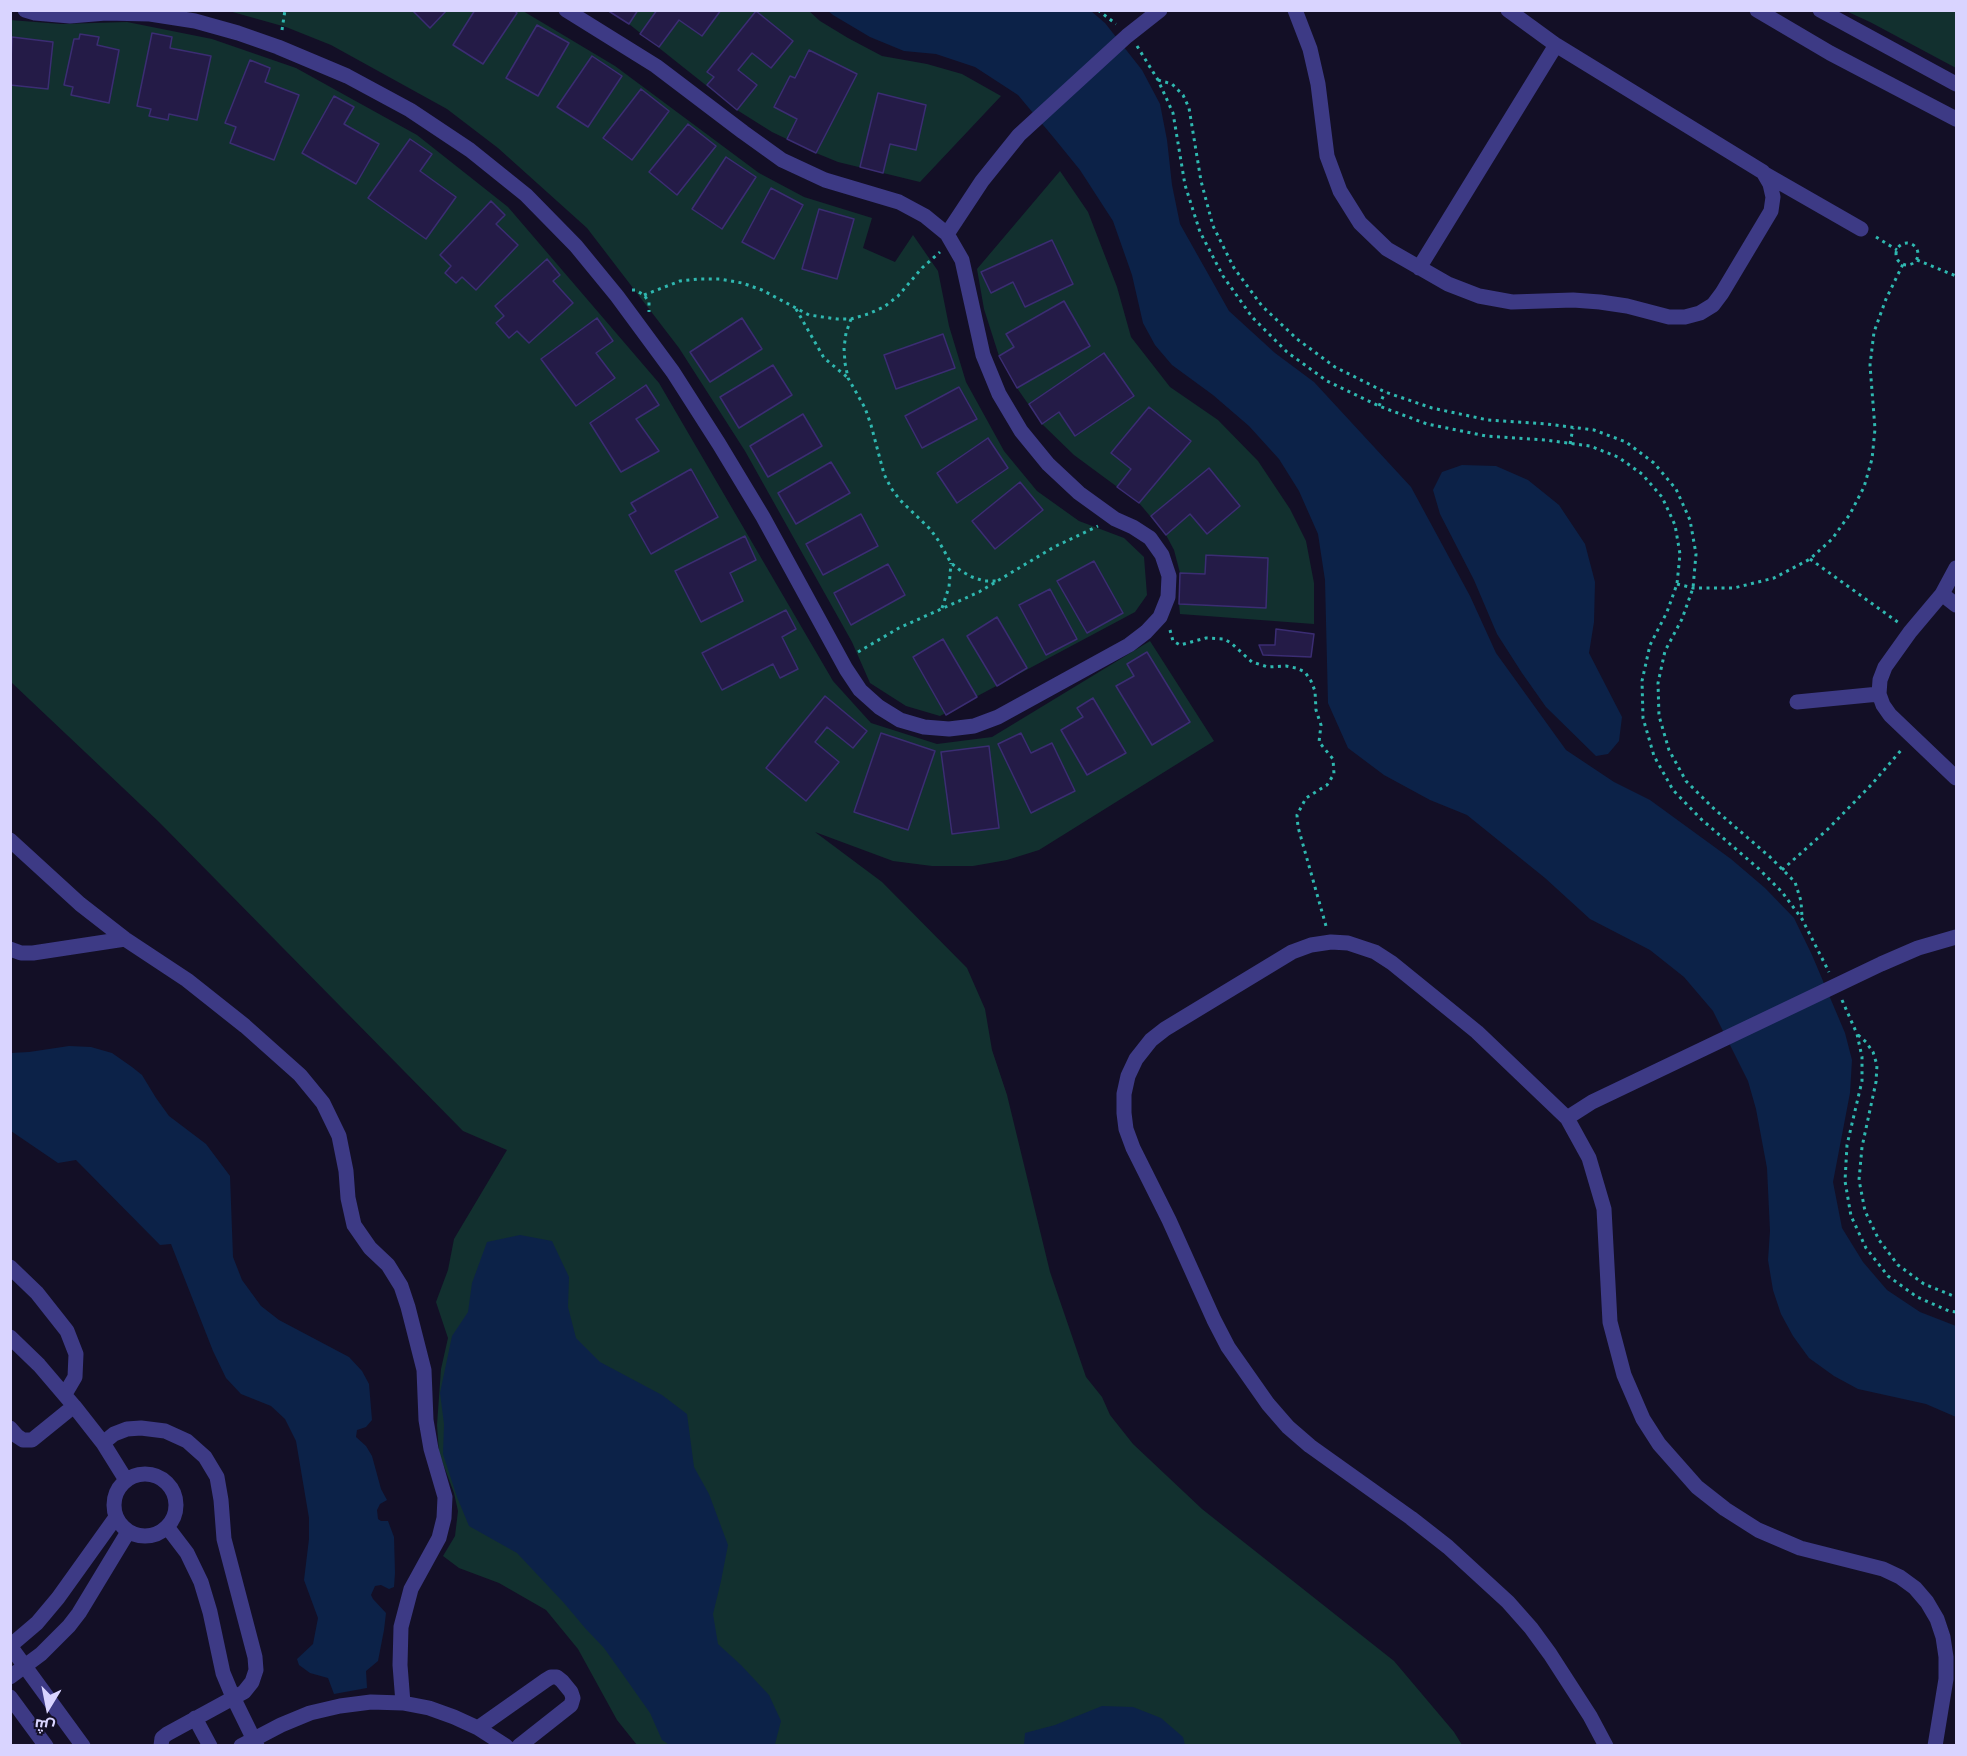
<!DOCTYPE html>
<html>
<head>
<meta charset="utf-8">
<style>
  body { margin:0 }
  #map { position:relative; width:1967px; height:1756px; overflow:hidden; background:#130f26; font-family:Karla,Cairo,sans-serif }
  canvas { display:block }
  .frame { position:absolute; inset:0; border:12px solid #d9d4ff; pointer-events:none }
  .north { position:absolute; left:18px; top:1678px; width:60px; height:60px; -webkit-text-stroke:4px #130f26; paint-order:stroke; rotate:190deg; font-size:16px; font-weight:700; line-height:24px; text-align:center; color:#d9d4ff }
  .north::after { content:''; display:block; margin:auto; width:21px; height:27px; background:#d9d4ff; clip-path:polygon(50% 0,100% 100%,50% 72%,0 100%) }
</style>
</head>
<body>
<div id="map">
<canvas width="1967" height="1756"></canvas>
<div class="frame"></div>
<div class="north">ش</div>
</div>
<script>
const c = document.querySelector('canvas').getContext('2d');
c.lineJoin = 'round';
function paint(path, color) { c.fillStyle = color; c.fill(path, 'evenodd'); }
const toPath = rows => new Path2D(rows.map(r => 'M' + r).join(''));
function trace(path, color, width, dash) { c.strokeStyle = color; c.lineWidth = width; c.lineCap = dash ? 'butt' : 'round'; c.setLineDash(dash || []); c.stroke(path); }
paint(toPath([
  [229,11,523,11,615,66,759,173,804,197,872,218,863,248,895,262,913,235,938,271,949,326,966,382,1004,451,1037,491,1079,521,1124,538,1144,557,1147,595,1135,612,940,716,906,706,870,683,852,642,745,451,679,348,587,228,498,148,447,109,331,45,286,27],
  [607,11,809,11,820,21,848,38,882,56,927,64,962,74,1001,96,920,182,838,162,816,153,772,132,737,110,629,24],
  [1846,11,1956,11,1956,68,1870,22],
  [10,20,61,24,127,22,212,39,296,68,417,135,508,207,659,383,833,681,871,723,937,744,992,737,1150,641,1214,741,1039,850,1007,860,973,866,932,866,893,861,815,832,882,882,967,968,985,1009,992,1050,1007,1095,1050,1272,1086,1377,1102,1397,1110,1415,1133,1444,1202,1509,1394,1661,1454,1732,1462,1745,637,1745,617,1720,578,1649,546,1610,499,1583,459,1568,443,1556,455,1536,458,1511,454,1493,439,1453,437,1425,441,1369,448,1338,436,1302,448,1270,454,1239,507,1150,463,1131,159,822,11,682],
  [1060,171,1088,212,1117,287,1131,337,1170,387,1218,420,1258,461,1290,509,1306,541,1314,583,1314,624,1180,614,1179,604,1180,573,1174,550,1166,535,1139,503,1074,455,1042,424,1017,388,999,356,984,309,977,269]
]), '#12302f');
paint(toPath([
  [828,11,1091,11,1105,23,1142,70,1160,104,1167,140,1172,185,1180,224,1229,311,1275,353,1314,382,1411,487,1470,596,1496,653,1566,750,1614,782,1650,800,1731,859,1765,888,1794,918,1812,955,1845,1033,1852,1060,1850,1093,1833,1182,1842,1228,1863,1262,1887,1290,1920,1312,1956,1326,1956,1417,1926,1404,1858,1389,1834,1376,1809,1358,1793,1336,1781,1314,1773,1290,1768,1260,1770,1231,1767,1168,1756,1109,1748,1081,1713,1011,1684,977,1650,950,1590,919,1545,878,1467,815,1430,800,1384,775,1348,748,1328,703,1325,580,1318,534,1299,491,1279,459,1249,426,1213,395,1172,365,1155,345,1143,323,1132,275,1113,221,1080,170,1054,138,1018,95,975,67,936,54,904,51,870,37,833,15],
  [1462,465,1496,466,1528,480,1559,505,1585,544,1595,582,1594,622,1589,653,1622,717,1619,741,1608,754,1596,756,1546,707,1522,673,1497,634,1474,580,1440,514,1433,490,1442,472],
  [69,1046,91,1047,112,1053,132,1067,142,1075,156,1098,169,1116,206,1144,230,1176,233,1257,242,1280,261,1306,279,1320,349,1357,362,1371,369,1384,372,1420,366,1427,357,1430,356,1437,366,1446,372,1456,381,1489,387,1500,380,1504,377,1510,378,1519,381,1521,388,1521,394,1537,395,1573,394,1587,389,1589,381,1585,375,1586,371,1595,373,1599,386,1613,384,1630,378,1661,366,1671,367,1688,334,1694,328,1678,310,1673,299,1665,297,1659,313,1644,318,1618,304,1580,309,1539,309,1518,296,1441,285,1419,271,1406,241,1394,226,1378,213,1351,171,1244,160,1245,76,1160,58,1163,11,1131,11,1053,29,1052],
  [520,1235,552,1241,569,1277,568,1307,576,1338,600,1362,662,1395,687,1414,694,1467,709,1494,728,1545,721,1581,713,1614,718,1644,741,1665,769,1695,781,1721,775,1744,770,1746,671,1746,662,1740,650,1713,624,1676,604,1648,585,1628,564,1603,517,1553,469,1526,457,1497,443,1454,444,1424,440,1393,452,1336,468,1312,472,1283,487,1242],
  [1102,1706,1133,1707,1161,1718,1183,1737,1185,1745,1024,1745,1025,1733,1055,1725]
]), '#0c2248');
const building = toPath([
  [412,10,447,10,430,28,412,10],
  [475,10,514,10,517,13,483,64,453,45,475,10],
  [607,10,638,10,629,24,607,10],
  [657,10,721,10,702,36,679,20,659,47,640,34,657,10],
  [756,11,793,41,771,68,752,53,738,70,757,85,737,110,707,85,714,77,707,72,756,11],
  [537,25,569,43,538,96,506,78,537,25],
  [152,33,172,37,170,48,211,56,197,120,169,114,168,120,149,116,151,109,137,106,152,33],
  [80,34,99,37,97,45,119,50,109,103,71,95,73,87,64,85,74,39,79,39,80,34],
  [12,37,53,42,48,89,10,85,12,37],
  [809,50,857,74,816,153,787,139,797,119,774,107,790,76,795,78,809,50],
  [592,56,622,76,588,127,557,107,592,56],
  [250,60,270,68,265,82,299,95,274,160,230,143,236,127,225,123,250,60],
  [641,89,669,111,632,160,603,138,641,89],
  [878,93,926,105,916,150,890,144,883,173,860,167,878,93],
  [334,96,354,107,344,124,379,144,356,184,302,153,334,96],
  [688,124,716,146,677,195,649,172,688,124],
  [410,139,432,154,420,171,456,197,426,239,368,198,410,139],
  [726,157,756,177,722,229,692,209,726,157],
  [771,188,803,205,774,259,742,242,771,188],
  [491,201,505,215,496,224,518,245,476,290,462,277,456,283,445,273,451,266,440,255,491,201],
  [819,209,854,219,837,279,802,269,819,209],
  [1052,240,1073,284,1025,307,1013,282,991,293,981,272,1052,240],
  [547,259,560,275,553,281,573,303,529,343,517,331,509,338,496,323,504,316,495,306,547,259],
  [1064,301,1090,346,1017,388,999,356,1014,347,1006,334,1064,301],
  [597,318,613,341,596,353,615,378,576,406,541,359,597,318],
  [742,318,762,349,710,382,690,352,742,318],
  [943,334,955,368,896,389,884,355,943,334],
  [1104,353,1134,396,1075,436,1059,412,1042,424,1029,404,1104,353],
  [773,365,792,395,739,428,720,397,773,365],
  [646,385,659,405,636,419,659,451,621,472,590,423,646,385],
  [959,387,977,419,922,448,905,416,959,387],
  [1149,407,1191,441,1139,503,1117,487,1131,469,1111,453,1149,407],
  [803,414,822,446,768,477,750,446,803,414],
  [988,438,1008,468,957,503,937,473,988,438],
  [831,462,850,493,796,524,778,493,831,462],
  [1209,468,1240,506,1207,534,1190,514,1166,535,1151,516,1209,468],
  [691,469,718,517,651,554,629,515,636,511,631,503,691,469],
  [1020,482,1043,510,995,549,972,521,1020,482],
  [861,514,878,546,823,575,806,544,861,514],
  [745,536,756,560,730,573,743,601,701,622,675,571,745,536],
  [1206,555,1268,558,1266,608,1179,604,1180,573,1205,574,1206,555],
  [1094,561,1123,613,1087,633,1057,581,1094,561],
  [888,564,905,595,851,625,834,593,888,564],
  [1050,589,1077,639,1046,655,1019,605,1050,589],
  [786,610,796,629,782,637,798,669,780,678,773,664,722,690,702,653,786,610],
  [997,617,1027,668,997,686,967,636,997,617],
  [1276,629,1314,634,1311,657,1263,655,1259,645,1275,645,1276,629],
  [943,639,977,697,946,715,913,657,943,639],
  [1147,652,1190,722,1152,745,1116,686,1134,676,1127,664,1147,652],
  [825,696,867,731,853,748,827,727,815,742,839,762,806,801,766,768,825,696],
  [1093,698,1126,753,1087,775,1061,730,1083,717,1077,708,1093,698],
  [881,733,935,751,908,830,854,812,881,733],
  [1021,733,1031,753,1052,743,1075,791,1031,813,998,744,1021,733],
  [989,746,999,828,952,834,941,752,989,746]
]);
paint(building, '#241b47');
trace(building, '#3b2d73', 1.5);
trace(toPath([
  [1098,10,1116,24],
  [282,30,285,10],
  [1137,46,1158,80,1173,113,1185,185,1200,232,1223,276,1252,317,1287,352,1327,381,1379,406,1427,424,1486,436,1545,440,1590,446,1618,457,1642,474,1662,497,1675,525,1680,554,1677,584,1667,612,1650,645,1642,681,1643,718,1654,756,1673,790,1701,819,1759,869,1782,892,1802,919,1829,972],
  [1158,80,1172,84,1183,95,1189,108,1201,181,1213,226,1234,268,1262,306,1297,339,1335,367,1385,392,1432,408,1488,420,1547,424,1594,430,1626,442,1654,463,1676,489,1690,520,1696,554,1693,588,1682,619,1665,651,1658,683,1659,716,1669,750,1686,781,1712,807,1770,857,1795,882,1801,901,1802,917],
  [1876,237,1897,250],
  '1896 254a11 11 0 1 1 22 0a11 11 0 1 1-22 0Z',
  [1917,260,1956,276],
  [632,290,635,290,644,295,649,302,649,312],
  [644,295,680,281,698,279,720,279,742,283,762,290,809,315,837,319,851,319,868,314,884,307,898,296,922,268,940,252],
  [796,309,824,358,847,377],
  [851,319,846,333,844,348,845,363,848,378,865,408,871,425,884,474,891,488,900,500,930,529,938,540,951,563,961,571,972,577,984,581,996,581],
  [1379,406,1385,392],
  [1570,444,1573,428],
  [1810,559,1899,623],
  [1677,584,1693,588,1734,588,1774,578,1810,559,1832,539,1850,514,1864,487,1872,459,1875,429,1870,365,1874,332,1886,299,1903,264],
  [942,608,949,587,951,563],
  [1170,630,1173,641,1180,645,1206,638,1224,639,1231,643,1252,662,1268,667,1286,666,1296,668,1305,672,1311,681,1315,691,1316,710,1321,725,1319,742,1333,759,1334,774,1327,785,1306,798,1297,815,1298,827,1326,926],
  [858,652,899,628,979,592,1054,547,1098,526],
  [1782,870,1829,828,1872,784,1903,748],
  [1842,1000,1857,1034,1862,1057,1862,1081,1847,1145,1845,1181,1851,1216,1866,1248,1888,1276,1917,1297,1949,1311,1956,1312],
  [1858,1035,1866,1042,1873,1052,1877,1065,1876,1082,1862,1147,1859,1180,1865,1211,1879,1240,1898,1265,1924,1284,1956,1297]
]), '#2fb8b0', 3, [3, 4.5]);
trace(toPath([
  [25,10,35,13,70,16,106,13,150,14,195,21,238,33,278,47,347,76,410,110,470,150,526,195,576,246,617,296,673,372,719,444,763,517,846,669,860,690,879,707,900,720,924,727,949,729,974,726,998,717,1129,645,1146,632,1160,617,1168,597,1169,576,1162,555,1150,538,1133,527,1115,519,1079,493,1048,464,1021,431,999,394,983,355,962,260,947,234,925,216,899,202,825,180,782,160,743,132,656,66,566,10],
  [1295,10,1310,49,1318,84,1327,156,1340,191,1360,223,1387,249,1448,284,1479,296,1512,302,1573,300,1600,302,1627,306,1669,317,1685,317,1700,313,1713,305,1722,293,1771,211,1773,197,1770,184,1763,172,1556,45,1508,10],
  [1757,10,1830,53,1956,119],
  [1820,10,1956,84],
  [1765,174,1861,229],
  [947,234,982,181,1019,135,1127,36,1160,10],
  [1419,268,1556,45],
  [1956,568,1942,594,1910,632,1885,667,1880,680,1879,694,1883,705,1890,715,1956,778],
  [1942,594,1956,605],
  [1797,702,1879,694],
  [10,840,80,904,125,939,187,980,245,1026,300,1075,323,1103,339,1136,346,1171,348,1198,354,1225,370,1248,388,1265,401,1286,408,1307,424,1370,426,1420,431,1449,445,1497,444,1518,439,1538,411,1589,401,1627,400,1665,403,1703],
  [10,949,21,953,33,953,125,939],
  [1567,1118,1592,1102,1881,964,1918,948,1956,937],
  [10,1267,37,1293,67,1331,76,1354,75,1377,65,1394],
  [10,1337,39,1365,74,1406,103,1443,126,1480],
  [10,1428,17,1436,23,1440,32,1440,74,1406],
  [103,1443,114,1434,127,1429,141,1428,165,1431,187,1441,205,1457,217,1477,221,1500,224,1539,255,1657,256,1670,252,1682,244,1692,167,1734,162,1738,161,1746],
  '114 1505a31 31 0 1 1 62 0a31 31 0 1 1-62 0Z',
  [168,1528,187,1553,201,1582,210,1612,223,1673,233,1697,257,1746],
  [10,1646,37,1623,58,1598,116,1517],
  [10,1646,83,1746],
  [10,1677,41,1654,69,1626,79,1613,128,1532],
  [10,1697,46,1746],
  [195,1718,210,1746],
  [478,1728,546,1680,551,1677,557,1677,562,1681,571,1692,573,1698,571,1705,519,1746],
  [241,1746,281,1725,310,1713,340,1706,371,1702,403,1703,429,1708,454,1717,478,1728,506,1746],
  [1606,1746,1590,1716,1550,1654,1531,1628,1508,1602,1448,1547,1411,1518,1310,1446,1288,1427,1268,1404,1228,1347,1214,1320,1169,1220,1133,1148,1126,1129,1124,1113,1124,1094,1128,1076,1136,1059,1151,1040,1165,1029,1292,952,1311,945,1331,942,1348,943,1375,952,1392,963,1477,1032,1567,1118,1589,1158,1604,1209,1610,1322,1624,1375,1643,1419,1659,1444,1697,1487,1725,1509,1758,1530,1800,1548,1883,1569,1900,1577,1915,1588,1927,1602,1937,1619,1943,1637,1946,1657,1946,1679,1935,1746]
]), '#3d3a85', 15);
</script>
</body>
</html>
